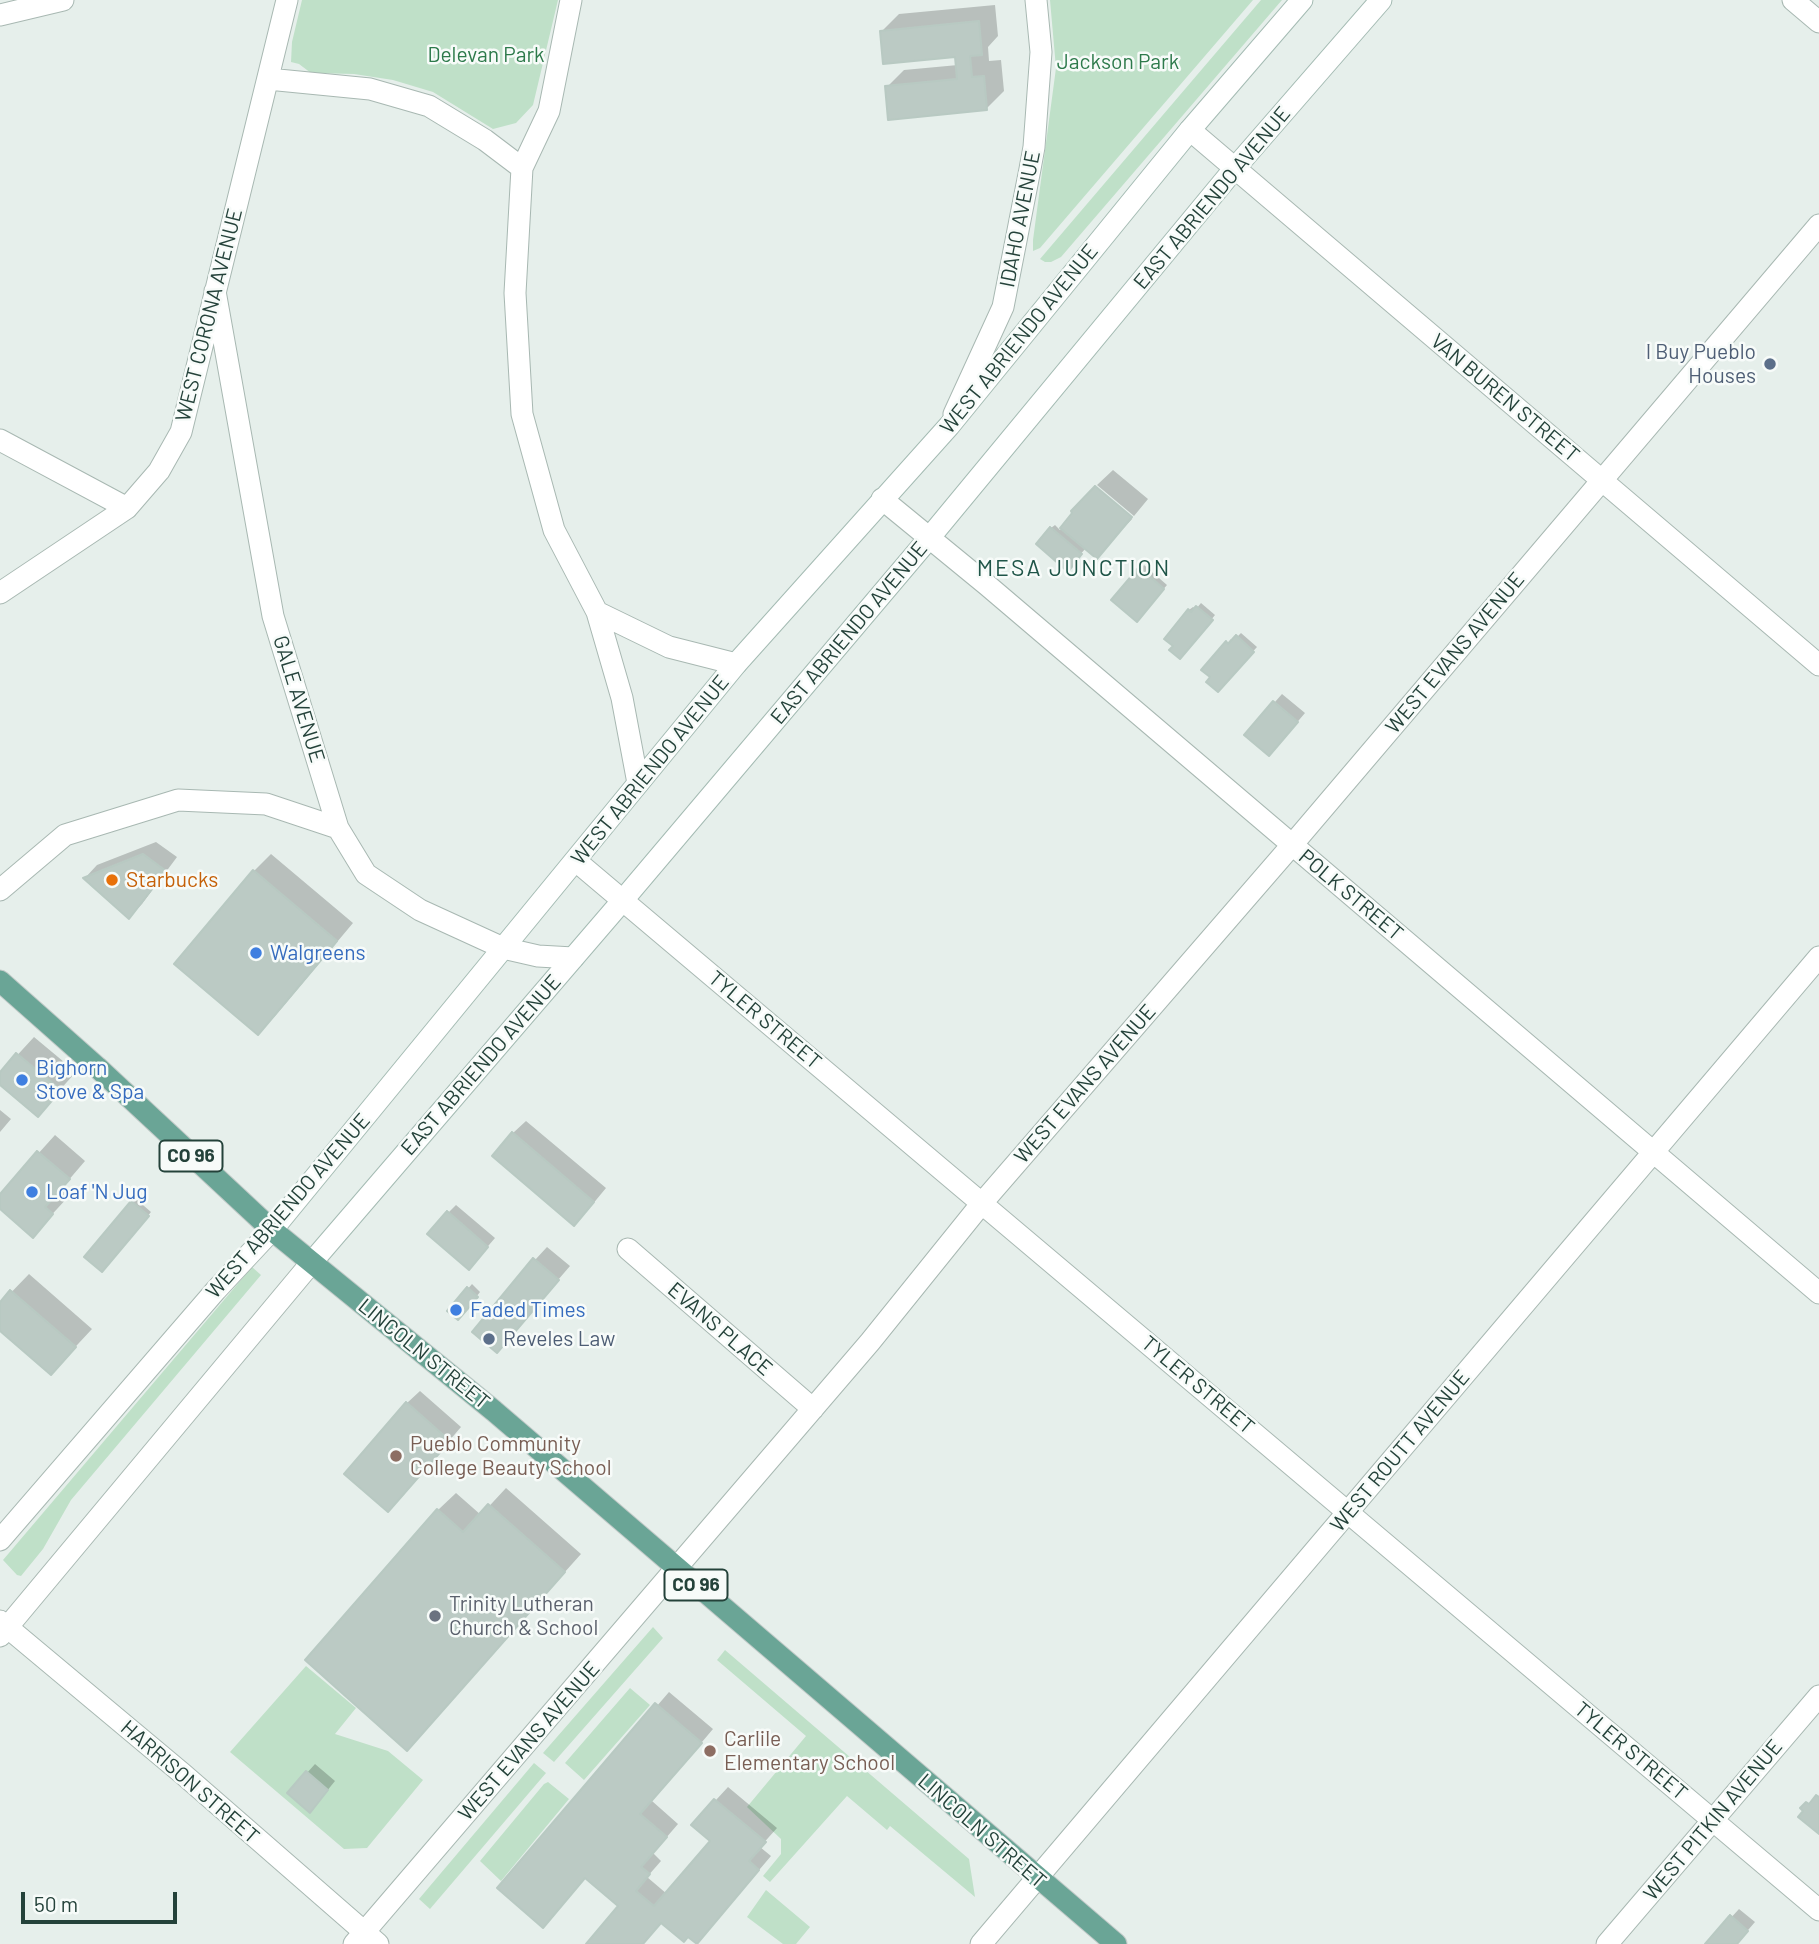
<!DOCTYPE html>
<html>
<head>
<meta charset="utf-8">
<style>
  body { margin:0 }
  #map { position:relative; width:1819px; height:1944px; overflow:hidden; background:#e6efeb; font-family:Barlow,sans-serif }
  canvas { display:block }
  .scale { position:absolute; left:21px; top:1892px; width:156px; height:32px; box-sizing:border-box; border:4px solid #24423a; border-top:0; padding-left:9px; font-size:21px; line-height:24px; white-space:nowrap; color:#24423a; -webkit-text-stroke:5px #f7fbf9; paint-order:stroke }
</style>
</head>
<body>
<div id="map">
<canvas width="1819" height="1944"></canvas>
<div class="scale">50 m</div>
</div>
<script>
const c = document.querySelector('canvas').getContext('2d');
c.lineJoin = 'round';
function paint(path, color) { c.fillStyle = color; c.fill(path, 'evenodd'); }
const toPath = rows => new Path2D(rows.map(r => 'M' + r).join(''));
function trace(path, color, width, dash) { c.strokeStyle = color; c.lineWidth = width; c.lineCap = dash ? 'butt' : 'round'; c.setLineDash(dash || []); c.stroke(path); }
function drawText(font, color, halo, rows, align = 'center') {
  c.font = font + ' Barlow,sans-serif'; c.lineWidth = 5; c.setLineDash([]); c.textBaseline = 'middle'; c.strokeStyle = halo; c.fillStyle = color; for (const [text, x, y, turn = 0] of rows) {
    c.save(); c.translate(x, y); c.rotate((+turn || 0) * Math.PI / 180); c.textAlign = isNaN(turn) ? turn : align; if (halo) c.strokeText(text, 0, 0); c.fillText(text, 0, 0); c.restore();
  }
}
paint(toPath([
  [302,0,558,0,533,105,516,123,493,129,433,92,393,80,354,74,311,73,299,64,291,62,292,42],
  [1050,0,1253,0,1040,248,1033,251,1033,240,1056,68],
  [1261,0,1282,0,1061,257,1051,262,1045,262,1040,259],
  [252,1267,261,1275,71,1500,43,1549,21,1576,17,1575,3,1560],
  [653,1627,663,1638,554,1762,543,1753],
  [725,1650,969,1859,975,1897,890,1826,887,1830,847,1796,770,1882,763,1876,781,1854,781,1839,747,1807,806,1736,717,1660],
  [306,1666,356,1708,335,1734,388,1751,423,1780,367,1848,344,1849,230,1752],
  [306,1771,328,1790,310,1812,287,1793],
  [630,1688,650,1705,584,1780,565,1763],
  [534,1763,546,1773,430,1909,419,1899],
  [548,1782,569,1799,501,1881,480,1861,544,1784],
  [766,1890,810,1927,796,1944,783,1944,747,1917]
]), '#bfe0c8');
paint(toPath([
  [995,5,998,36,988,47,989,61,1001,60,1004,91,986,109,887,87,904,70,958,65,957,55,882,31,899,14],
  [1113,470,1148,499,1134,516,1097,485],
  [1095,488,1132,519,1097,557,1086,548,1067,569,1051,528,1055,525,1060,530],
  [1144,565,1167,585,1140,616,1113,600],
  [1201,603,1215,615,1184,653,1189,610,1193,607,1196,609],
  [1241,633,1257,647,1218,690,1212,677,1204,670,1231,639,1233,641],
  [1282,694,1305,713,1277,746,1246,735],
  [156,842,177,857,142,904,129,917,85,878,97,865],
  [271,854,353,923,275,1016,258,1033,254,871],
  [34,1037,76,1072,38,1114,0,1083,0,1074],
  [0,1110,11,1119,0,1132],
  [526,1121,606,1188,587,1211,513,1133],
  [55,1135,85,1161,61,1189,69,1196,33,1235,0,1207,0,1196],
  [136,1199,151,1212,106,1266,132,1202],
  [456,1205,495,1238,477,1259,448,1213],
  [547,1247,570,1266,497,1351,535,1260],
  [29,1274,92,1329,51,1373,0,1329,0,1304],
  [472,1284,480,1292,462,1315,449,1311],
  [420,1391,461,1427,401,1497,407,1403],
  [506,1488,581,1554,407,1748,438,1510,456,1493,481,1515],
  [669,1692,713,1729,652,1801,678,1824,653,1853,661,1861,647,1877,667,1894,712,1841,693,1825,728,1787,777,1828,760,1847,771,1856,709,1929,662,1921,642,1944,588,1944,621,1906,586,1876,500,1888],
  [315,1764,335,1781,318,1802,289,1793],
  [1739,1909,1755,1922,1736,1944,1707,1944]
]), '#0003');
const building = toPath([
  [979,21,982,55,970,56,972,77,984,76,987,110,888,120,885,86,957,79,955,57,883,64,880,31,979,21],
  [1095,486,1132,517,1097,559,1060,528,1072,513,1071,511,1095,486],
  [1050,527,1082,554,1068,572,1036,544,1050,527],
  [1139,567,1164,589,1137,622,1111,600,1139,567],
  [1196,606,1213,620,1180,659,1169,650,1173,646,1164,639,1188,609,1191,612,1196,606],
  [1236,635,1254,652,1218,692,1206,682,1210,677,1201,670,1226,641,1228,644,1236,635],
  [1273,701,1298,722,1269,756,1244,735,1273,701],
  [143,854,166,871,129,919,83,878,143,854],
  [253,870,337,941,258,1035,174,964,253,870],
  [16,1053,61,1090,38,1117,0,1085,0,1072,16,1053],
  [512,1132,594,1202,574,1226,492,1156,512,1132],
  [37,1151,70,1179,45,1207,53,1214,33,1238,0,1209,0,1194,37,1151],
  [131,1201,149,1216,102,1272,84,1257,131,1201],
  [447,1211,488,1247,469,1270,427,1234,447,1211],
  [533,1258,559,1280,497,1353,472,1332,533,1258],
  [467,1287,478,1297,458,1320,447,1311,467,1287],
  [10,1290,76,1347,51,1375,0,1331,0,1302,10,1290],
  [406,1402,450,1441,388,1512,344,1474,406,1402],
  [488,1504,565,1572,407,1751,305,1660,437,1509,463,1532,488,1504],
  [655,1703,702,1743,640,1814,667,1837,641,1867,650,1874,636,1891,654,1906,710,1841,691,1825,714,1799,766,1842,749,1861,759,1870,697,1944,688,1937,684,1942,661,1923,643,1944,586,1944,618,1906,585,1878,543,1928,497,1888,655,1703],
  [306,1771,328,1790,310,1813,287,1793,306,1771],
  [1816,1795,1819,1797,1819,1834,1798,1817,1803,1811,1800,1808,1806,1802,1809,1804,1816,1795],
  [1730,1915,1748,1931,1737,1944,1705,1944,1730,1915]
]);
paint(building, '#bbcac4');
trace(building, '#b8c9c2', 2);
const minor = toPath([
  [571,0,549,111,522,168,515,293,522,414,554,530,597,612,622,698,638,783],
  [1793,0,1819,22],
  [0,15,63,0],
  [268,79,370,89,429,106,485,140,522,168],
  [1190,130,1819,665],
  [215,291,273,616,338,828,366,874,420,910,503,948,538,956,573,958],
  [954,414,1003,307,1030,169,1034,147,1041,52,1036,0],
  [0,440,127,508],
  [882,499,987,585,1819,1293],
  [0,593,127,508,159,471,181,432,287,0],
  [597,612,669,647,736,664],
  [576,861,1819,1910],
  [0,890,65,835,178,800,266,804,338,828],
  [628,1249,813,1409],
  [0,1621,183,1774,378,1944],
  [354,1944,870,1342,982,1203,1292,845,1819,225],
  [981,1944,1819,957],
  [1607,1944,1819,1696]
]);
const tertiary = toPath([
  [0,1540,216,1290,272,1230],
  [0,1636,312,1262]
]);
const secondary = toPath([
  [272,1230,736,664,949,426,1190,130,1302,0],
  [312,1262,623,900,930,537,1235,168,1381,0]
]);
const primary = toPath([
  [0,981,97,1067,272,1230,494,1411,1116,1944]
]);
trace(minor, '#a8b8b2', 23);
trace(tertiary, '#a8b8b2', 23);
trace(secondary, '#a4bbb3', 23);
trace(primary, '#c2cac8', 23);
trace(minor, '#fff', 21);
trace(tertiary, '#fff', 21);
trace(secondary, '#fff', 21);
trace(primary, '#6aa596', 21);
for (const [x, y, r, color] of [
  [1770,364,7,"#5c6f8a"],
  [112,880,7,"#e8710a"],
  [256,953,7,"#3f7fe0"],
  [22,1080,7,"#3f7fe0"],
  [32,1192,7,"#3f7fe0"],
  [456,1310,7,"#3f7fe0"],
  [489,1339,7,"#5c6f8a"],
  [396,1456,7,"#8d6e63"],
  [435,1616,7,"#6b7280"],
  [710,1751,7,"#8d6e63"]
]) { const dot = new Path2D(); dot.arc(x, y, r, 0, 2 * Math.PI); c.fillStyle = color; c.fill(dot); trace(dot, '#f7fbf9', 2.5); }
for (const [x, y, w] of [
  [191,1156,63],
  [696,1585,63]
]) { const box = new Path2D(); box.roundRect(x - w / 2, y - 15.5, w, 31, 5); c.fillStyle = '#f7fbf9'; c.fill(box); trace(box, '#24423a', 2); }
drawText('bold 19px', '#24423a', null, [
  ["CO 96",191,1156],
  ["CO 96",696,1585]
]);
drawText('21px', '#2d7a4b', '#f7fbf9', [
  ["Delevan Park",486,55],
  ["Jackson Park",1118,62]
]);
drawText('21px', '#24423a', '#f7fbf9', [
  ["EAST ABRIENDO AVENUE",1212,198,-50],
  ["IDAHO AVENUE",1020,219,-79],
  ["WEST CORONA AVENUE",209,315,-76],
  ["WEST ABRIENDO AVENUE",1019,339,-51],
  ["VAN BUREN STREET",1505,398,40],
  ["EAST ABRIENDO AVENUE",849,633,-50],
  ["WEST EVANS AVENUE",1455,653,-50],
  ["GALE AVENUE",299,699,73],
  ["WEST ABRIENDO AVENUE",650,770,-51],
  ["POLK STREET",1351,895,40],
  ["TYLER STREET",765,1020,40],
  ["EAST ABRIENDO AVENUE",481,1065,-49],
  ["WEST EVANS AVENUE",1085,1084,-49],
  ["WEST ABRIENDO AVENUE",288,1206,-49],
  ["EVANS PLACE",720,1329,41],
  ["LINCOLN STREET",424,1354,39],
  ["TYLER STREET",1198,1385,40],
  ["WEST ROUTT AVENUE",1400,1451,-50],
  ["WEST EVANS AVENUE",529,1741,-49],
  ["TYLER STREET",1631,1751,40],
  ["HARRISON STREET",190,1782,41],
  ["WEST PITKIN AVENUE",1713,1820,-50],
  ["LINCOLN STREET",982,1831,41]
]);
drawText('21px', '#4e5e75', '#f7fbf9', [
  ["I Buy Pueblo",1756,352],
  ["Houses",1756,376],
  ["Reveles Law",503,1339,"left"]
], 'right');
drawText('21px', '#c56008', '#f7fbf9', [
  ["Starbucks",126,880]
], 'left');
drawText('21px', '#366cbe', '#f7fbf9', [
  ["Walgreens",270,953],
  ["Bighorn",36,1068],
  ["Stove & Spa",36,1092],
  ["Loaf 'N Jug",46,1192],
  ["Faded Times",470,1310]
], 'left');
drawText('21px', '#785e54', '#f7fbf9', [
  ["Pueblo Community",410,1444],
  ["College Beauty School",410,1468],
  ["Carlile",724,1739],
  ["Elementary School",724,1763]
], 'left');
drawText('21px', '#5b616d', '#f7fbf9', [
  ["Trinity Lutheran",449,1604],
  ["Church & School",449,1628]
], 'left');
c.letterSpacing = '2px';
drawText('23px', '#1f5548', '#f7fbf9', [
  ["MESA JUNCTION",1074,568]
]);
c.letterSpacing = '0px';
</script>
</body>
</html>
